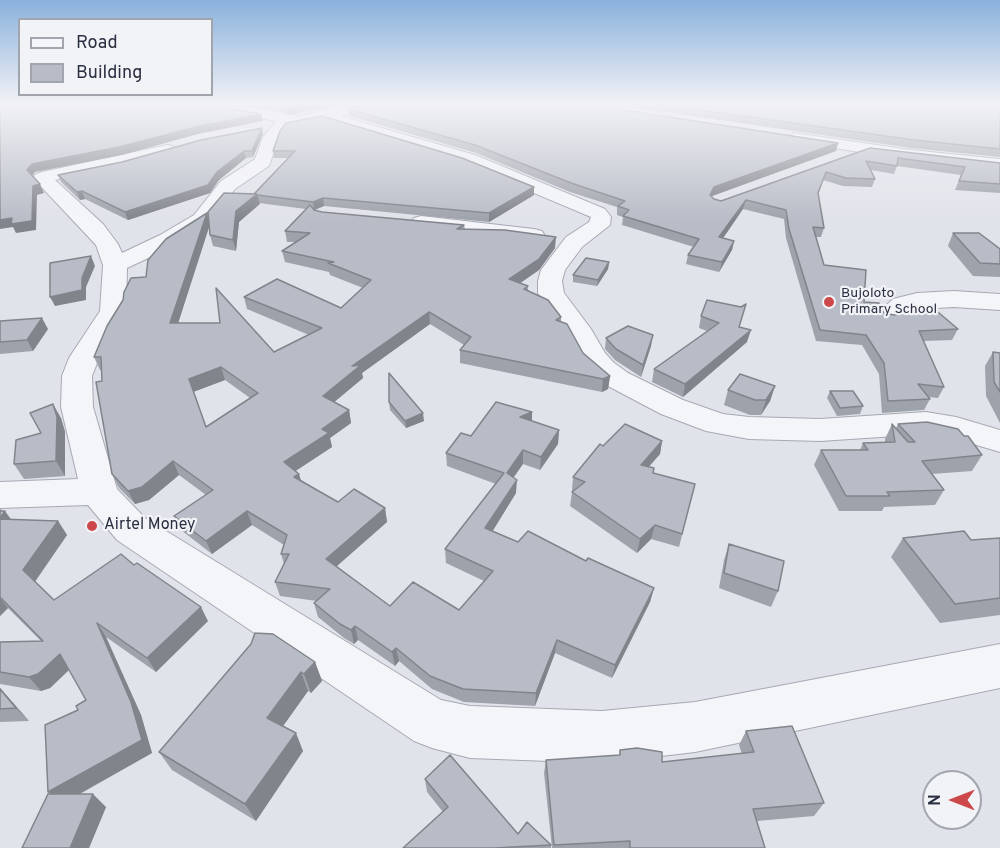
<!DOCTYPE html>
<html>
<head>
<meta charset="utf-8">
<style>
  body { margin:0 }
  #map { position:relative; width:1000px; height:848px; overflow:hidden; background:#e1e3ea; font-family:Overpass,sans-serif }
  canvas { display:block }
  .legend { position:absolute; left:18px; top:18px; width:195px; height:78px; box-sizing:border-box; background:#f1f3f7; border:2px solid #a1a5ae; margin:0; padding:8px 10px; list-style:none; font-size:18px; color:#2a2f41 }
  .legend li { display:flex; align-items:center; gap:12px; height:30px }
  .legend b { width:30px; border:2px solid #a1a5ae }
  .north { position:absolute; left:922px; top:770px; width:60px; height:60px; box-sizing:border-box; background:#f1f3f7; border:2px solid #a1a5ae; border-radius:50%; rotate:270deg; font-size:16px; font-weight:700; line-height:24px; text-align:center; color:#2a2f41 }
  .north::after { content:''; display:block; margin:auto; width:21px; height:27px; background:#cd484a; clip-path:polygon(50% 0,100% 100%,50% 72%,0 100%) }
</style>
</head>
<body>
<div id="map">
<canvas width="1000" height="848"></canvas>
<ul class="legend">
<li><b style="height:8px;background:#f4f5f8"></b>Road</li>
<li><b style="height:16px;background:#b8bcc6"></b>Building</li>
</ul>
<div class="north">N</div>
</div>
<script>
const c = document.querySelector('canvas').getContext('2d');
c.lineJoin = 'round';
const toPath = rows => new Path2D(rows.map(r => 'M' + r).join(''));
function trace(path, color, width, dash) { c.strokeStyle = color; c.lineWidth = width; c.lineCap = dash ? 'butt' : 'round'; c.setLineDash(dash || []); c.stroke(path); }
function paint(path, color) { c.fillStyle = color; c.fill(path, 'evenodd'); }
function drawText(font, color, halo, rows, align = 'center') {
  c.font = font + ' Overpass,sans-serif'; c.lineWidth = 4.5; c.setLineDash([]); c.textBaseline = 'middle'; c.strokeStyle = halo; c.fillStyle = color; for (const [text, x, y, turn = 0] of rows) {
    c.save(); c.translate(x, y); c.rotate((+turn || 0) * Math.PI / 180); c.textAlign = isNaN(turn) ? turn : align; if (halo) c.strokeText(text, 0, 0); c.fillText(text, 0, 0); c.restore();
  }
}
const minor = toPath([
  [190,103,220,103,299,116,359,103,381,103,379,106,340,116,475,155,605,209,611,217,610,225,582,247,565,270,562,281,564,293,591,329,605,353,613,362,628,373,683,400,723,414,749,417,820,419,926,412,956,417,1000,430,1000,452,953,438,926,434,820,441,749,439,706,431,661,414,606,385,593,374,578,358,565,331,538,293,538,281,541,270,566,237,589,222,591,217,463,163,323,120,286,128,279,137,269,166,235,189,208,223,176,245,127,268,126,311,99,358,92,376,93,407,117,489,145,518,441,700,470,706,602,711,695,702,1000,644,1000,688,695,752,602,763,470,758,432,748,414,741,117,540,88,505,0,508,0,482,78,479,61,407,62,376,69,358,100,311,103,265,96,245,33,178,36,174,42,172,167,145,173,146,175,150,173,154,55,180,103,224,118,244,122,253,160,235,194,215,221,181,255,159,263,137,276,121,197,107,190,103],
  [610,103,625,103,633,108,673,116,675,119,668,123,629,116,624,115,610,103],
  [794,133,911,150,1000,159,1000,169,911,160,788,141,786,138,794,133],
  [421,216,534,229,542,231,545,236,542,241,534,243,414,226,411,222,414,218,421,216],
  [954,291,1000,294,1000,310,954,307,917,309,911,310,898,321,889,323,880,321,876,315,893,299,917,293,954,291]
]);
trace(minor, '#a6a9b4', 2);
paint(minor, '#f4f5f8');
paint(toPath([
  [231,103,350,103,288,115,285,112],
  [628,103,1000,103,1000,157,911,148,651,110,634,106],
  [348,109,623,110,838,143,836,151,712,196,712,197,714,199,721,201,870,148,1000,163,1000,193,955,190,961,175,897,166,894,174,871,170,875,179,872,187,843,186,823,180,818,194,824,228,821,237,816,237,824,265,864,302,884,313,958,329,952,340,924,341,944,387,938,398,929,397,930,399,924,410,882,413,879,374,862,345,816,341,786,238,784,219,743,209,723,238,734,241,732,250,719,272,686,264,688,255,694,247,622,225,623,217,617,215,617,207,570,192,476,153,349,116],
  [280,131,534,187,534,195,489,222,324,206,315,210,322,212,464,225,465,229,555,248,539,270,520,283,528,286,528,290,561,317,561,322,583,353,610,376,608,389,602,392,460,363,460,350,464,345,430,324,362,373,363,378,334,402,349,410,351,423,330,438,332,447,295,471,301,480,338,502,385,508,387,522,337,566,390,606,459,610,484,581,446,563,445,549,496,484,447,466,446,453,471,436,532,412,532,421,559,430,558,444,540,470,523,464,513,477,516,493,492,531,518,542,586,561,654,588,650,602,612,678,555,653,535,706,464,702,432,689,399,661,395,666,358,640,354,644,344,638,318,617,314,603,317,601,280,596,275,582,284,564,281,554,284,545,252,525,212,554,181,530,174,516,206,495,179,475,149,500,135,504,119,488,112,474,102,370,100,370,94,357,146,277,207,213,208,217,254,194,288,158,274,158,273,151],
  [259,203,306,209,285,231,287,242,295,242,282,251,285,262,329,272,330,275,363,288,341,308,244,297,247,309,309,335,274,352,178,323,209,227,210,235,213,246,236,251,239,222],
  [225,380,250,398,206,427,193,392],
  [263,134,253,157,246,158,219,180,210,193,128,220,85,199,80,200,61,182,58,175],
  [953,233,1000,249,1000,277,973,276,948,246],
  [609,262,608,269,597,286,573,282,573,275],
  [701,316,739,327,747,342,683,397,652,382,654,369,707,331,699,328],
  [0,321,48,329,33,351,0,354],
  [606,338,651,346,641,377,615,360,605,349],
  [993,352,1000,353,1000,423,986,396,985,366],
  [775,386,770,401,761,415,750,415,724,405,728,390],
  [830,391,863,406,860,414,837,416,827,398],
  [389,402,424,421,406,428,390,410],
  [61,418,65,432,65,476,24,479,14,464],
  [892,424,896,428,898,424,964,436,982,455,972,471,932,474,944,490,935,505,884,507,882,511,839,511,814,465,821,450,860,450,863,443,885,443,885,439],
  [662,441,660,454,649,467,653,473,695,484,679,547,651,539,637,553,570,506,572,492,573,491,572,491,573,477,603,446],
  [0,509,12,520,58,521,67,535,35,582,54,600,134,565,208,621,156,672,106,637,141,715,152,753,80,794,106,807,89,848,22,848,50,794,48,792,78,710,86,700,69,670,50,688,41,691,0,684,0,642,41,641,8,608,0,616],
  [903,538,971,540,1000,538,1000,615,940,623,891,557],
  [729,544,778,591,771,607,719,588,724,560],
  [315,662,322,681,311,693,308,691,283,726,303,751,256,821,172,770,159,752],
  [0,688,29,721,0,722],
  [746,731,824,803,814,816,757,821,765,848,552,848,544,773,546,760,619,755,620,750,662,762,742,754,739,745],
  [425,779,518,834,551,845,551,848,403,848,443,812,427,792]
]), '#9ea2aa');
paint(toPath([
  [316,103,350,103,288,115,286,108],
  [261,114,263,121,198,134,122,155,35,172,31,178,27,170,32,164,196,127],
  [262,128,263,134,253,157,252,151],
  [838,143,836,151,712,196,708,203,710,195,714,187],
  [244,151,246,158,219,180,210,193,128,220,125,212,217,172],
  [40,184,44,193,37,195,36,230,16,233,13,227,0,229,0,220,33,186],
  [534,187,534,195,489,222,489,213],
  [82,191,85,199,80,200,77,192],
  [257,194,260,204,239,222,236,251,233,240,236,211],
  [323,198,324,206,314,210,313,202],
  [746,200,743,209,717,247,719,237],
  [207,213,210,224,174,336,170,323],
  [556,237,555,248,539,270,509,291,509,279],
  [734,241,732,250,719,272,722,262],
  [91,256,95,266,86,287,86,300,55,306,50,297,82,278],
  [609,262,608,269,597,286,598,280],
  [429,312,430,324,362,373,363,378,326,409,323,396,352,366],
  [42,318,48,329,33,351,27,340],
  [751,330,747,342,683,397,685,384],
  [653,335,651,346,641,377,643,365],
  [221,367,225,380,193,392,189,379],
  [610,376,608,389,602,392,603,379],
  [775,386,770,401,761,415,766,400],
  [53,404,61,418,65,432,65,476,56,461],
  [349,410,351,423,330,438,332,447,288,476,284,462,322,429],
  [532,412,532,425,520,417],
  [423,413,424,421,406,428,405,421],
  [559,430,558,444,540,470,541,457],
  [662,441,660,454,638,478,641,465],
  [523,450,523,464,507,487,507,473],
  [173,461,179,475,149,500,135,504,128,491],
  [299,474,303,487,294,477],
  [517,480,516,493,486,542,485,528],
  [385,508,387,522,330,572,326,559],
  [0,509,3,513,5,511,15,525,0,521],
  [247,511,252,525,212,554,206,541],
  [58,521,67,535,33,584,23,570],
  [655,525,651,539,637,553,640,539],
  [654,588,650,602,612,678,615,665],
  [0,598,8,608,0,616],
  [201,607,208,621,156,672,147,658],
  [97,623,106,637,141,715,152,753,61,804,48,792,142,740],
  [355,626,358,640,354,644,351,630],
  [557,640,555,653,535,706,536,693],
  [396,648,399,661,395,666,392,652],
  [60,654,71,668,50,688,41,691,29,677],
  [315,662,322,681,311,693,304,674],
  [301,672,308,691,276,736,267,718],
  [0,688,29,721,16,708,0,689],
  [296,733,303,751,256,821,245,804],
  [93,794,106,807,89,848,70,848]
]), '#81848b');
const building = toPath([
  [0,103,91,103,95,107,107,106,122,103,196,103,261,114,196,127,119,147,32,164,27,170,40,184,33,186,32,221,11,224,12,218,0,220,0,103],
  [270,103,316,103,286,108,284,105,270,103],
  [374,103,615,103,623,110,838,143,714,187,710,195,714,199,721,201,870,148,1000,163,1000,184,959,181,965,167,898,158,897,166,866,161,875,179,846,178,826,172,818,193,824,228,813,227,824,265,866,270,864,302,879,303,884,313,894,315,903,313,912,306,932,307,958,329,919,331,944,387,918,384,930,399,888,401,884,363,866,335,820,330,789,229,786,210,746,200,719,237,734,241,722,262,688,255,699,239,623,216,629,210,618,206,625,201,571,183,475,145,348,109,374,103],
  [651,103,1000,103,1000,149,914,140,651,103],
  [322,116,462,158,534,187,489,213,323,198,313,202,257,195,257,194,254,194,295,151,273,151,280,131,286,123,322,116],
  [262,128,252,151,244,151,217,172,208,185,125,212,82,191,77,192,58,175,122,162,201,140,262,128],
  [224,193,257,194,236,211,233,240,210,235,208,212,224,193],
  [310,205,314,210,322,212,464,225,457,229,505,230,556,237,539,259,509,279,528,286,524,289,548,300,561,317,556,320,567,324,583,353,610,376,603,379,460,350,471,337,429,312,352,366,361,365,323,396,349,410,322,429,329,433,284,462,299,474,294,477,338,502,354,489,385,508,326,559,390,606,413,582,459,610,493,571,445,549,504,473,446,453,461,433,471,436,496,402,532,412,520,417,559,430,541,457,523,450,507,473,517,480,485,528,518,542,528,531,586,561,588,558,654,588,615,665,557,640,536,693,463,689,430,676,396,648,392,652,355,626,351,630,340,624,314,603,330,589,275,582,289,554,281,554,287,535,247,511,206,541,174,516,213,490,173,461,142,487,128,491,112,474,96,382,102,381,101,357,94,357,107,326,123,300,124,292,131,278,146,277,148,260,166,239,207,213,170,323,220,323,216,288,274,352,322,328,244,297,277,279,341,308,371,280,328,263,334,262,282,251,310,233,285,231,310,205],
  [221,367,258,393,206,427,189,379,221,367],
  [953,233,979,233,1000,249,1000,264,980,263,953,233],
  [91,256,82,278,82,290,50,297,50,263,91,256],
  [586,258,609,262,598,280,573,275,586,258],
  [707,300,741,307,746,304,739,327,751,330,685,384,654,369,719,323,701,316,707,300],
  [42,318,27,340,0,342,0,321,42,318],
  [628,326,653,335,643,365,616,349,606,338,628,326],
  [993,352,1000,353,1000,392,994,382,993,352],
  [389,373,423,413,405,421,389,402,389,373],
  [740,374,775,386,766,400,755,400,728,390,740,374],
  [830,391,853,391,863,406,840,408,830,391],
  [53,404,57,417,56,461,14,464,16,440,41,433,30,413,53,404],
  [927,422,958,429,964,436,968,436,982,455,922,461,944,490,887,492,890,496,846,496,821,450,868,450,863,443,895,442,892,424,908,442,915,442,898,424,927,422],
  [625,424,662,441,641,465,654,468,653,473,695,484,682,534,655,525,640,539,572,492,585,482,573,477,600,444,603,446,625,424],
  [0,511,5,511,0,518,0,511],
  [0,519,58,521,23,570,54,600,121,554,134,565,137,563,201,607,147,658,97,623,131,702,142,740,48,792,45,725,78,710,76,706,86,700,60,654,38,674,29,677,0,672,0,642,43,641,0,597,0,519],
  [964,531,971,540,1000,538,1000,598,955,604,903,538,964,531],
  [729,544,784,561,778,591,724,573,729,544],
  [255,633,273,634,315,662,304,674,301,672,267,718,296,733,245,804,159,752,251,644,255,633],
  [0,689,16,708,0,709,0,689],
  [792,726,824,803,753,809,765,848,630,848,630,841,554,845,546,760,620,755,620,750,637,748,662,752,662,762,754,752,746,731,792,726],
  [450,755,518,834,527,822,551,845,494,848,403,848,448,807,425,779,450,755],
  [48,794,93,794,70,848,22,848,48,794]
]);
paint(building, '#b8bcc6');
trace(building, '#81848b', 1.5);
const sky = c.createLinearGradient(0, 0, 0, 221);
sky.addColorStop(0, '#8ab1dc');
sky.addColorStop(0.47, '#f2f2f6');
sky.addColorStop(1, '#f2f2f600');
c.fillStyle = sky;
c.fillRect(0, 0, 1000, 221);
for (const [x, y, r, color] of [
  [829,302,6,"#cd484a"],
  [92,526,6,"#cd484a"]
]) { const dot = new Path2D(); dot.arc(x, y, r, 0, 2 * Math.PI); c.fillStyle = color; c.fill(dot); trace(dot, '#f1f3f7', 2); }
drawText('14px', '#2a2f41', '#f1f3f7', [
  ["Bujoloto",841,294],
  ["Primary School",841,310]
], 'left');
drawText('16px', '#2a2f41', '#f1f3f7', [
  ["Airtel Money",104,526]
], 'left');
</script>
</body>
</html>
